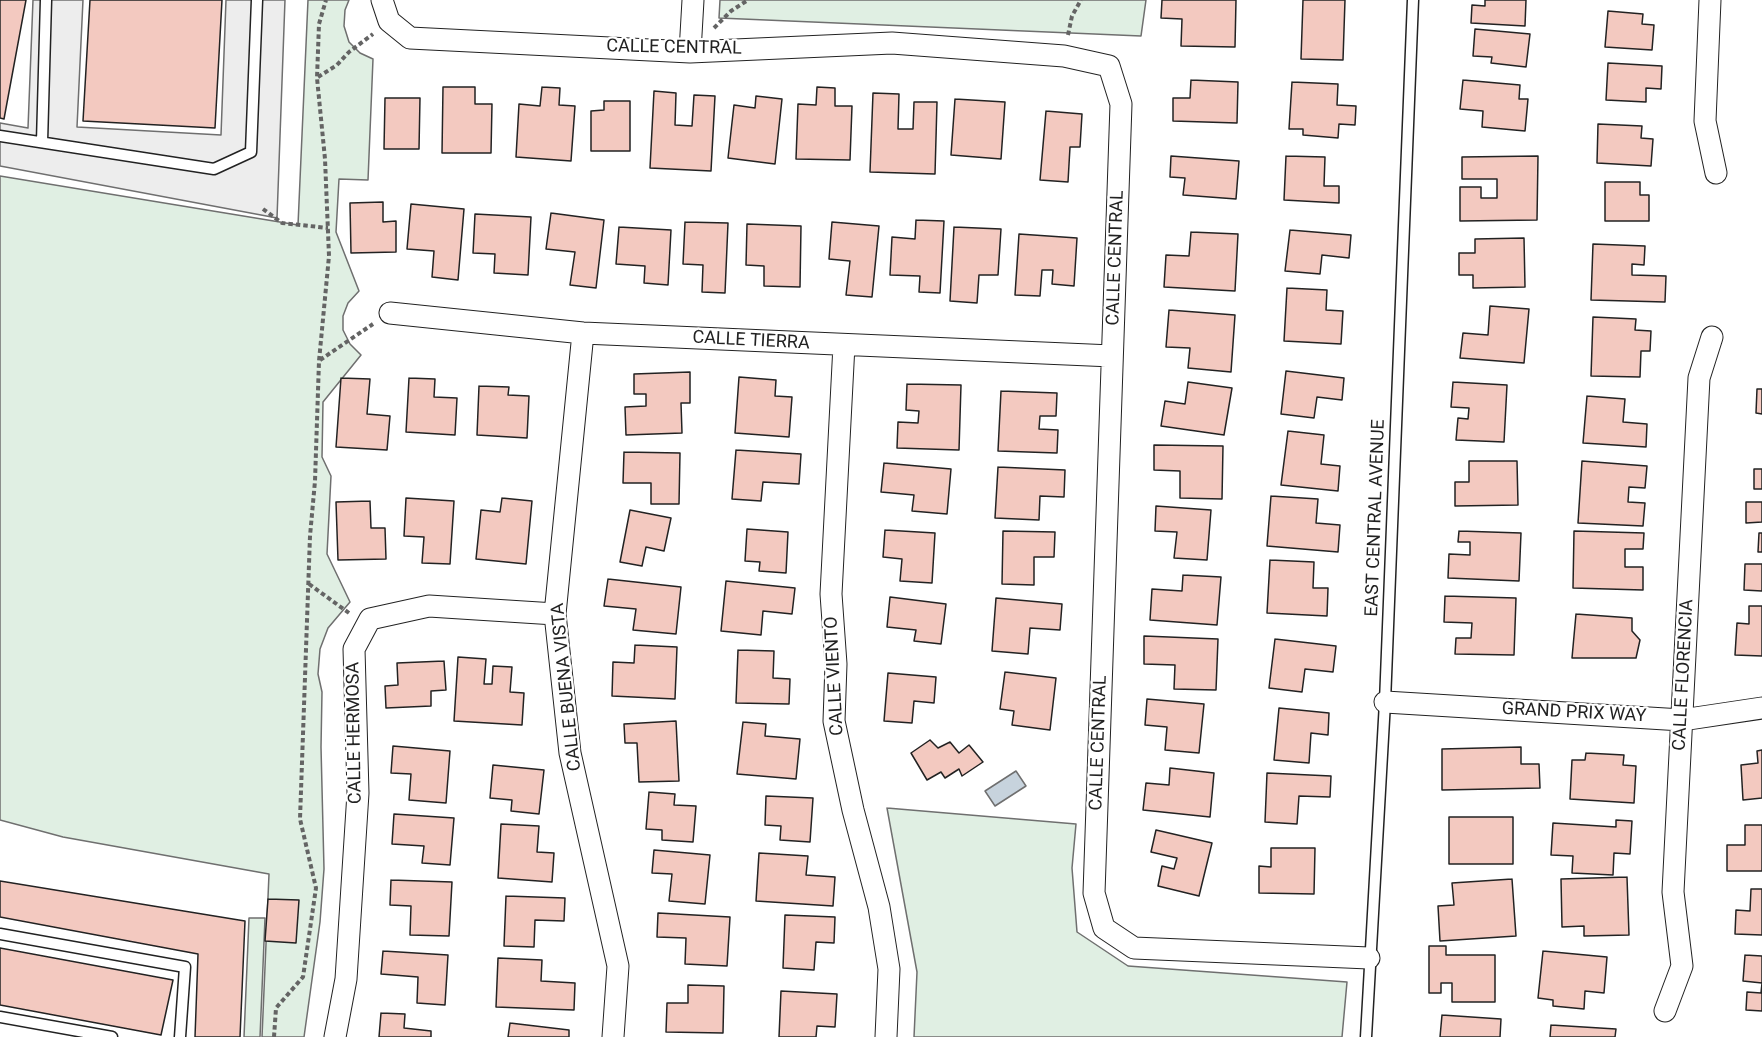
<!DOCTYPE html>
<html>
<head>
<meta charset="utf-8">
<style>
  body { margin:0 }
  canvas { display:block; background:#fff }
</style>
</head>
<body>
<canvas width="1762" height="1037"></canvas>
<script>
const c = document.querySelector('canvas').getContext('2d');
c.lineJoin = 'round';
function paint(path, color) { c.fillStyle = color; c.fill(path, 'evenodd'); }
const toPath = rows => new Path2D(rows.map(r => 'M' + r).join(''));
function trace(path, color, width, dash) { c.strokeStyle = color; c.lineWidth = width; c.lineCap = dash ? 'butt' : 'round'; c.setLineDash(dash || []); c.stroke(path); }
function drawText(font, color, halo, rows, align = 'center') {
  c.font = font + ' Roboto,sans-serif'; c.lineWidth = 4.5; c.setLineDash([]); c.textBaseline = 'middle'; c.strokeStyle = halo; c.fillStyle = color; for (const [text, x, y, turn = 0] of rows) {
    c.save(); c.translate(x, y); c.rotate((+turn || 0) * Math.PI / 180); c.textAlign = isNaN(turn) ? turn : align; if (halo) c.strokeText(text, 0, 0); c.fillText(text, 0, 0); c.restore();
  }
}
const green = toPath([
  [308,0,349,0,345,10,344,26,349,42,360,53,373,59,368,180,339,179,336,232,359,291,348,303,343,316,343,330,350,344,361,355,323,402,322,457,331,476,327,554,350,602,328,628,320,649,318,674,322,692,321,747,324,869,320,922,304,1037,262,1037,269,874,63,837,0,820,0,176,298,225,308,0],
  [720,0,1146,0,1141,36,719,18,720,0],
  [887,808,1076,824,1072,868,1077,932,1128,966,1347,982,1342,1037,914,1037,917,972,887,808],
  [249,918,265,918,260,1037,244,1037,249,918]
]);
paint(green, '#e0efe3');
trace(green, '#6f6f6f', 1.5);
const parking = toPath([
  [33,0,83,0,77,127,221,135,226,0,285,0,277,218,0,166,0,123,28,128,33,0]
]);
paint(parking, '#ededed');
trace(parking, '#6f6f6f', 1.5);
const water = toPath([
  [1016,771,1026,786,995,806,985,791,1016,771]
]);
paint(water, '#c7d3dd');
trace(water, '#6f6f6f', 1.5);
const building = toPath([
  [0,0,26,0,4,119,0,118,0,0],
  [90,0,222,0,215,128,83,121,90,0],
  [1162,0,1236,0,1235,47,1181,46,1182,19,1161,18,1162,0],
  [1303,0,1345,0,1343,60,1301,59,1303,0],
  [1485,0,1526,0,1525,26,1471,23,1472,5,1485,6,1485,0],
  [1608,11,1643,14,1642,24,1654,25,1652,50,1605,47,1608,11],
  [1475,29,1530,34,1526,67,1491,63,1492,57,1473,56,1475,29],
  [1608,63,1662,66,1661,89,1646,88,1646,102,1606,100,1608,63],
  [1191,80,1238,82,1237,123,1173,121,1173,98,1190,98,1191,80],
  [1463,80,1520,85,1519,99,1528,99,1525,131,1482,127,1483,111,1460,109,1463,80],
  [1292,82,1338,84,1337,105,1356,106,1355,125,1339,124,1338,138,1303,135,1303,129,1289,129,1292,82],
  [443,87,475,87,475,104,492,104,491,153,442,153,443,87],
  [542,87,560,88,559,105,575,106,571,161,516,157,519,104,540,106,542,87],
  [817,87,835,88,835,106,852,106,850,160,796,159,798,104,816,105,817,87],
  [654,91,676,93,675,125,692,126,694,95,715,96,711,171,650,168,654,91],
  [873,93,899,94,898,129,913,129,914,102,937,102,935,174,870,172,873,93],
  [756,96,782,99,775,164,728,158,734,105,755,108,756,96],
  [385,98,420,98,419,149,384,149,385,98],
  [955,99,1005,102,1001,159,951,155,955,99],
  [604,101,630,101,630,151,591,151,591,111,604,110,604,101],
  [1046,111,1082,114,1080,147,1070,147,1068,182,1040,180,1046,111],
  [1598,124,1642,126,1641,138,1653,139,1651,166,1597,163,1598,124],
  [1171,156,1239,161,1236,199,1183,195,1185,178,1170,177,1171,156],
  [1286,156,1325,157,1324,186,1339,186,1339,203,1284,200,1286,156],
  [1538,156,1537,220,1460,221,1460,187,1481,187,1481,198,1497,198,1497,179,1462,179,1462,157,1538,156],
  [1605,182,1640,182,1640,195,1649,195,1649,221,1605,221,1605,182],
  [383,202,383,222,396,221,396,252,351,253,350,203,383,202],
  [411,204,464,209,458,280,432,277,434,251,407,249,411,204],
  [551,213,604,220,596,288,570,285,575,252,546,249,551,213],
  [475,214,531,217,528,275,494,273,495,254,473,253,475,214],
  [916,220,944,221,940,293,919,292,920,276,890,275,892,237,915,239,916,220],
  [685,222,728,223,725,293,702,292,703,265,683,264,685,222],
  [832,222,879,226,872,297,846,295,850,261,829,259,832,222],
  [747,224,801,226,800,287,764,286,764,266,746,265,747,224],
  [619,227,671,230,668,285,644,283,645,266,616,264,619,227],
  [954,227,1001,229,998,275,979,275,977,303,950,301,954,227],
  [1290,230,1351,235,1349,258,1322,255,1320,274,1285,271,1290,230],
  [1191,232,1238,234,1235,291,1164,287,1166,255,1189,256,1191,232],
  [1019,234,1077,238,1074,286,1052,284,1053,270,1042,270,1040,296,1015,295,1019,234],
  [1524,238,1525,287,1473,288,1473,275,1459,275,1459,253,1475,253,1475,239,1524,238],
  [1593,244,1645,246,1644,265,1632,264,1632,275,1666,276,1665,302,1591,300,1593,244],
  [1287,288,1327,290,1326,310,1343,311,1341,344,1284,341,1287,288],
  [1490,306,1529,309,1524,363,1460,358,1463,333,1488,335,1490,306],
  [1169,310,1235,315,1231,372,1188,368,1190,348,1166,347,1169,310],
  [1593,317,1636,319,1635,330,1651,331,1650,351,1641,351,1640,377,1591,376,1593,317],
  [1286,371,1344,378,1342,400,1317,397,1314,418,1281,414,1286,371],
  [690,372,690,403,681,403,682,433,626,435,625,407,646,406,646,394,634,394,634,374,690,372],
  [739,377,776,380,775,396,792,397,789,437,735,433,739,377],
  [341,378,370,379,367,414,390,416,387,450,336,447,341,378],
  [409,378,435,379,434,397,457,398,455,435,406,432,409,378],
  [1188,382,1232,388,1224,435,1161,426,1165,401,1185,404,1188,382],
  [1453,382,1507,385,1504,442,1456,440,1458,418,1468,419,1469,408,1451,407,1453,382],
  [907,384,961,385,959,450,897,448,898,422,918,423,919,411,906,410,907,384],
  [479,386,509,387,508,395,529,396,527,438,477,435,479,386],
  [1757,389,1762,389,1762,414,1756,413,1757,389],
  [1001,391,1057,393,1056,416,1040,416,1039,429,1058,430,1057,453,998,451,1001,391],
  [1587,396,1625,399,1623,422,1647,424,1646,447,1583,443,1587,396],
  [1288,431,1324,435,1321,464,1340,466,1338,491,1281,485,1288,431],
  [1154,445,1223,446,1222,499,1180,498,1180,471,1154,470,1154,445],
  [736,450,801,454,799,484,763,482,761,501,732,499,736,450],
  [624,452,680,453,679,504,651,504,651,483,623,483,624,452],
  [1469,461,1517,461,1518,505,1455,506,1455,482,1469,482,1469,461],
  [1582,461,1647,466,1645,488,1629,487,1628,502,1645,503,1643,526,1578,523,1582,461],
  [884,463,951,469,947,514,912,511,914,495,881,492,884,463],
  [998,467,1065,470,1064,497,1040,496,1039,520,995,518,998,467],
  [1754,469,1762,469,1762,489,1754,489,1754,469],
  [1271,496,1318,499,1316,523,1340,525,1338,552,1267,546,1271,496],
  [406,498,454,501,450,564,422,563,424,537,404,536,406,498],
  [502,498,532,501,526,564,476,559,481,510,500,512,502,498],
  [370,501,371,528,385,528,386,559,338,560,336,502,370,501],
  [1746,502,1762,502,1762,522,1746,523,1746,502],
  [1156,506,1211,510,1207,560,1174,558,1177,532,1155,531,1156,506],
  [630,510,671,518,664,551,646,547,642,566,620,562,630,510],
  [747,529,788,532,786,573,759,571,760,562,745,561,747,529],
  [885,530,935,533,932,583,900,581,902,559,883,557,885,530],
  [1003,531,1055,532,1054,557,1034,557,1034,585,1002,584,1003,531],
  [1459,531,1521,533,1519,581,1448,578,1449,554,1470,555,1470,542,1458,542,1459,531],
  [1574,531,1644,533,1643,549,1625,549,1625,567,1643,567,1643,590,1573,588,1574,531],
  [1759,533,1762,533,1762,552,1758,552,1759,533],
  [1270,560,1314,562,1313,588,1328,588,1327,616,1267,613,1270,560],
  [1745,564,1762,564,1762,591,1744,590,1745,564],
  [1183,575,1221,577,1217,625,1150,620,1152,589,1182,591,1183,575],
  [608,579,681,587,676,634,633,630,636,609,604,606,608,579],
  [726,581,795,588,792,614,763,611,761,635,721,631,726,581],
  [1445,596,1516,598,1514,655,1455,654,1456,638,1471,638,1472,623,1444,622,1445,596],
  [890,597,946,604,941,644,914,641,916,630,887,627,890,597],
  [996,598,1062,604,1060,630,1030,628,1028,654,992,651,996,598],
  [1749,606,1762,606,1762,656,1735,655,1737,623,1749,624,1749,606],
  [1576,614,1632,618,1632,631,1640,640,1636,658,1572,658,1576,614],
  [1144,636,1218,639,1216,690,1174,689,1175,665,1144,664,1144,636],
  [1275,639,1336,646,1333,672,1305,669,1302,692,1269,688,1275,639],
  [635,645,677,647,675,699,612,696,613,662,634,663,635,645],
  [738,650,774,651,773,678,790,679,789,704,736,703,738,650],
  [458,657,486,659,484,684,492,684,493,666,512,667,510,692,524,693,522,725,454,721,458,657],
  [444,661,446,690,431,691,431,706,386,708,385,686,398,685,397,663,444,661],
  [1005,672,1056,678,1050,730,1012,725,1014,711,1000,709,1005,672],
  [888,673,936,677,934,703,914,701,912,723,884,721,888,673],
  [1147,699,1204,704,1199,753,1165,750,1167,727,1145,725,1147,699],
  [1279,708,1329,713,1328,735,1311,733,1309,763,1274,760,1279,708],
  [676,721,679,781,639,782,637,743,625,743,624,724,676,721],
  [743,722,766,724,765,736,800,739,796,779,737,774,743,722],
  [930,740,938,748,950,742,959,753,969,745,983,762,962,776,959,769,945,778,941,772,927,780,911,753,930,740],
  [393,746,450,751,446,803,409,800,411,774,391,773,393,746],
  [1521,747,1521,764,1539,764,1540,788,1442,790,1442,749,1521,747],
  [1762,750,1762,798,1743,800,1741,765,1758,763,1757,751,1762,750],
  [1586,753,1624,755,1623,765,1636,766,1634,803,1570,799,1572,760,1585,760,1586,753],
  [493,765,544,770,539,814,511,811,512,800,490,798,493,765],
  [1170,768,1214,773,1210,817,1143,810,1146,783,1169,785,1170,768],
  [1267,773,1331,776,1330,797,1299,796,1297,824,1265,822,1267,773],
  [649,792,675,794,674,805,696,806,693,842,662,840,662,830,646,829,649,792],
  [766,796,813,798,810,842,780,840,781,826,765,825,766,796],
  [394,814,454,818,450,865,422,863,424,846,392,844,394,814],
  [1449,817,1513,817,1513,864,1449,864,1449,817],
  [1616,820,1632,821,1630,854,1614,853,1613,875,1572,873,1573,856,1551,855,1553,823,1616,827,1616,820],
  [501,824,539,826,537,852,554,853,552,882,498,878,501,824],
  [1745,825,1762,825,1762,871,1727,871,1727,845,1745,845,1745,825],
  [1156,830,1212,843,1199,896,1158,886,1162,866,1174,869,1177,858,1151,852,1156,830],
  [1271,848,1315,848,1314,894,1259,893,1259,866,1271,867,1271,848],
  [654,850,710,855,705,904,669,901,672,874,652,873,654,850],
  [759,853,808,856,806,875,835,877,833,906,756,901,759,853],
  [1627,877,1629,935,1584,936,1584,926,1562,927,1561,879,1627,877],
  [1512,879,1516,936,1440,941,1438,906,1454,905,1452,883,1512,879],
  [391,880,452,882,449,936,410,935,411,906,390,905,391,880],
  [0,881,245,921,240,1037,195,1037,198,954,0,917,0,881],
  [1751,889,1762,889,1762,935,1735,934,1736,910,1750,911,1751,889],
  [506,896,565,898,564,921,535,920,534,947,504,946,506,896],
  [268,899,299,900,296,943,265,941,268,899],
  [658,913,730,917,727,966,685,964,686,938,657,937,658,913],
  [785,915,835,917,834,943,816,942,814,970,783,968,785,915],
  [1429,946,1446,946,1446,955,1495,955,1495,1002,1452,1002,1452,983,1441,983,1441,993,1429,993,1429,946],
  [0,948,173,980,161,1035,0,1005,0,948],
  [383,951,448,955,445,1005,417,1003,418,977,381,974,383,951],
  [1543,951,1607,957,1604,993,1585,991,1584,1009,1553,1006,1553,1000,1538,998,1543,951],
  [1745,955,1762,956,1762,1011,1746,1010,1747,992,1761,993,1762,983,1743,981,1745,955],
  [498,958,542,960,541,981,575,983,574,1010,496,1007,498,958],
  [688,985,724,986,723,1033,666,1032,667,1003,688,1003,688,985],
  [781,991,837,994,835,1027,817,1026,816,1037,779,1037,781,991],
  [381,1013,405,1014,404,1028,431,1031,431,1037,379,1037,381,1013],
  [1442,1015,1501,1019,1500,1037,1440,1037,1442,1015],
  [510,1023,569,1030,569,1037,508,1037,510,1023],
  [1551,1025,1616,1029,1615,1037,1550,1037,1551,1025]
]);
paint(building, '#f3c9c0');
trace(building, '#222', 1.5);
const service = toPath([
  [0,136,214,169,251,152,257,0],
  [42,142,46,0],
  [0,934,185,967,180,1037],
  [0,1017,112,1037],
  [1366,1037,1385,702,1413,0]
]);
const minor = toPath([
  [382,0,389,21,410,38,690,52,892,43,1064,56,1109,66,1121,104,1094,893,1104,928,1134,948,1369,958],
  [1710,0,1705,121,1716,173],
  [690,52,693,0],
  [390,313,583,333,1112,356],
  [583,333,555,614,570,753,618,966,613,1037],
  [844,345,831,594,836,664,834,721,853,810,879,907,889,969,886,1037],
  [1385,702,1682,720,1762,708],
  [1665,1011,1682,966,1673,892,1699,378,1712,337],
  [335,1037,346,979,358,793,354,649,370,619,429,606,555,614]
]);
trace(service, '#222', 13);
trace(minor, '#222', 23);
trace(toPath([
  [714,28,731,11,748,0],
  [1068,35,1072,16,1081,0],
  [318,77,337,65,349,52,373,34],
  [263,209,282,223,328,228],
  [320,360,373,324],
  [309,584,349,613],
  [274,1037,276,1008,303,977,316,888,300,819,310,536,315,481,319,361,329,256,325,159,317,78,319,24,326,0]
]), '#646464', 4, [4.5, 3]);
trace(service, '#fff', 10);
trace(minor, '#fff', 21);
drawText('18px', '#222', '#fff', [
  ["CALLE CENTRAL",674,48,1],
  ["CALLE CENTRAL",1116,258,-88],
  ["CALLE TIERRA",751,341,3],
  ["EAST CENTRAL AVENUE",1376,518,-88],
  ["CALLE FLORENCIA",1684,675,-87],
  ["CALLE VIENTO",835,676,-93],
  ["CALLE BUENA VISTA",567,687,-96],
  ["GRAND PRIX WAY",1574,713,3],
  ["CALLE HERMOSA",355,733,-91],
  ["CALLE CENTRAL",1099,743,-88]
]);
</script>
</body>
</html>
